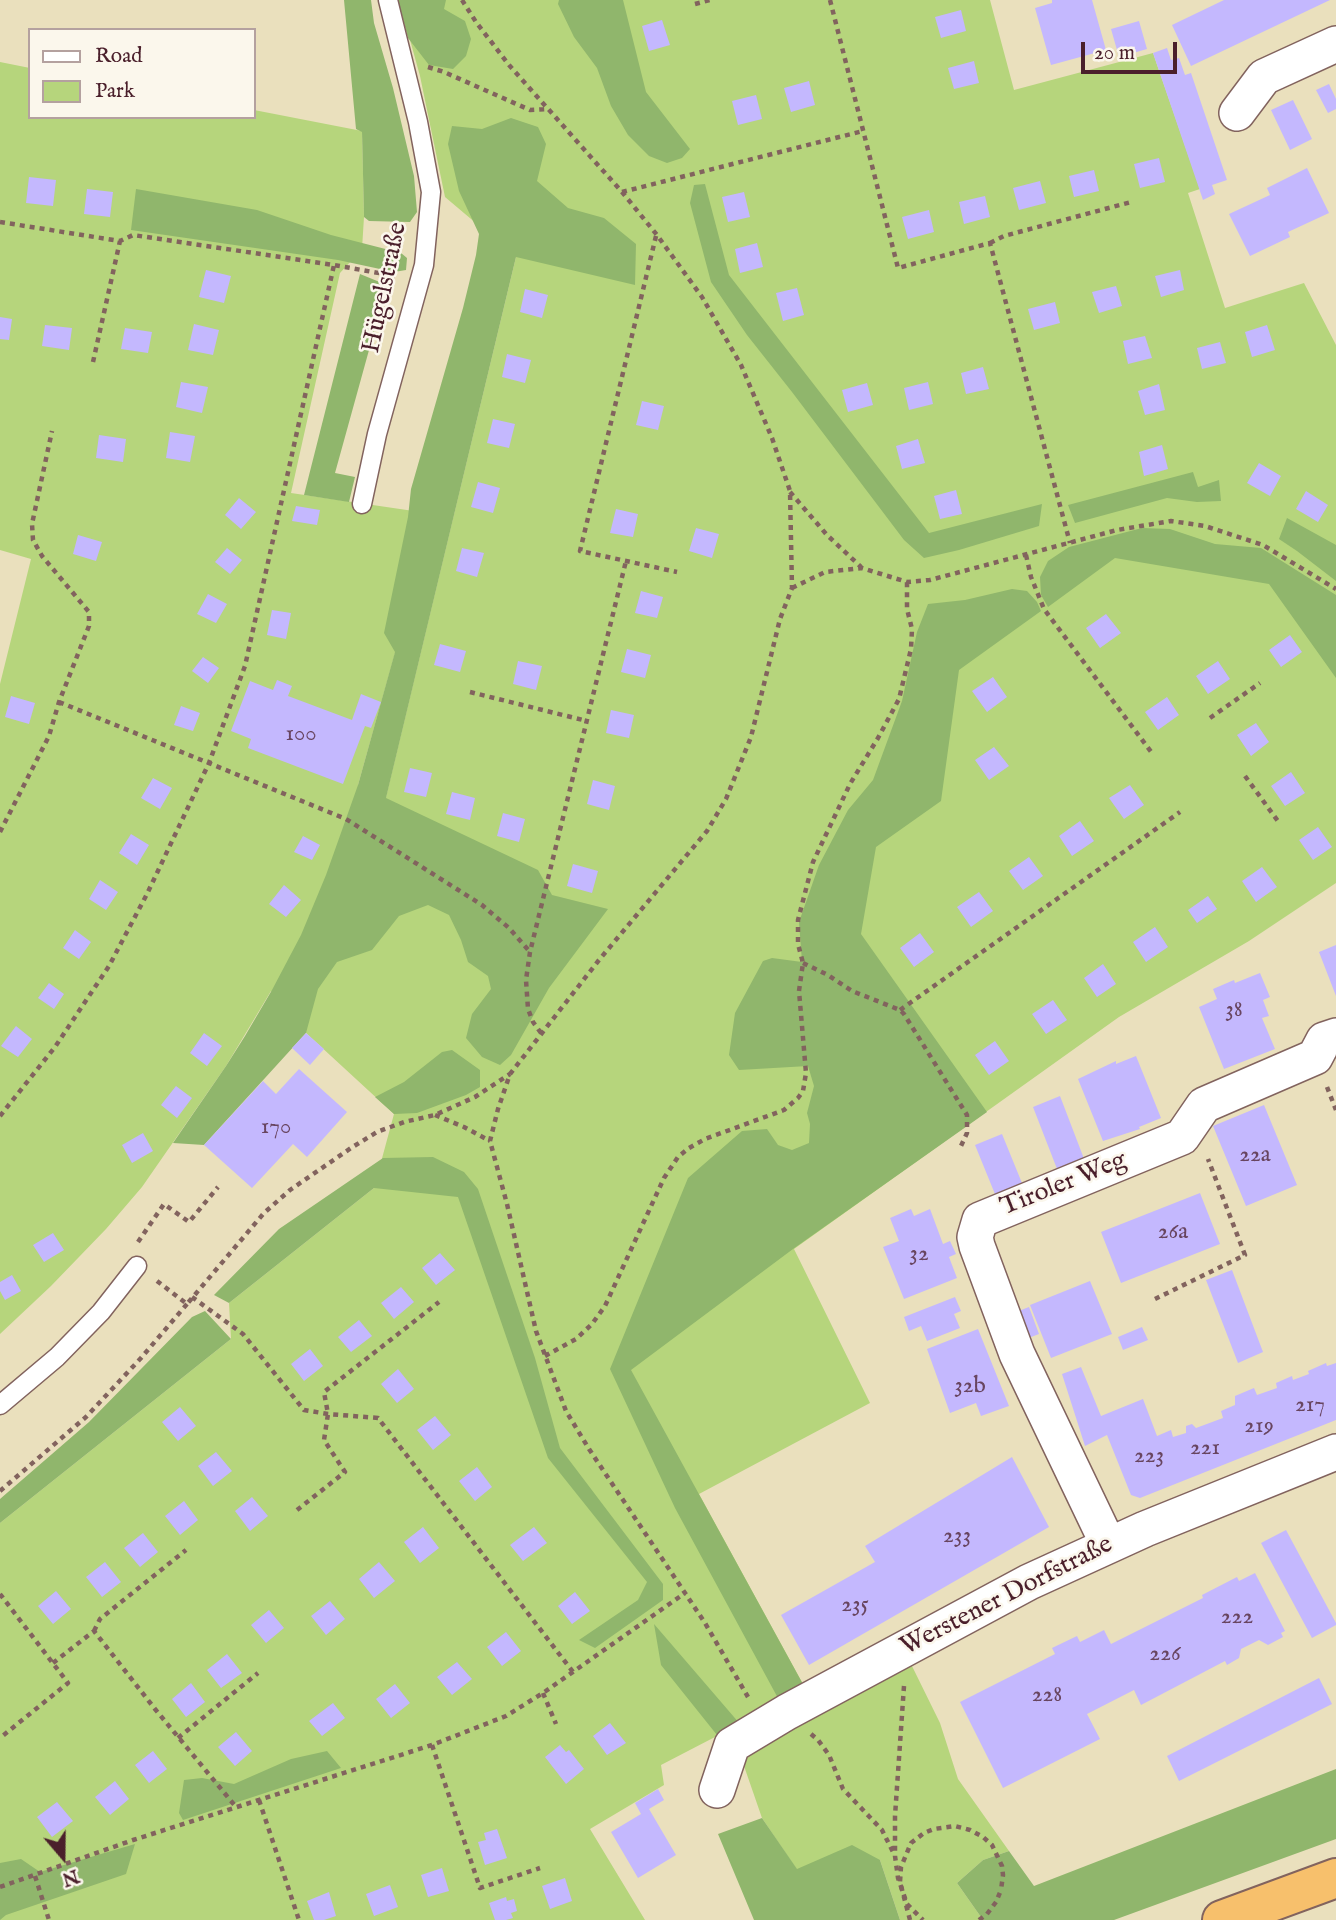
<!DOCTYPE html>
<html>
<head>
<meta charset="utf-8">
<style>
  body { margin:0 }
  #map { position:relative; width:1336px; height:1920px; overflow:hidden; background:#eae0bd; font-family:"IM FELL English",serif }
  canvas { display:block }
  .legend { position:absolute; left:28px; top:28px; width:228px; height:91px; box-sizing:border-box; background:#fbf7ec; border:2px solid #b4a19f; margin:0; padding:9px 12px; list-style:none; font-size:21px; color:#4a1f2b }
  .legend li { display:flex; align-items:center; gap:14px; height:35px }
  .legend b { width:35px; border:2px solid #b4a19f }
  .north { position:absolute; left:28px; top:1822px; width:70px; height:70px; -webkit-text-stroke:5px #fbf7ec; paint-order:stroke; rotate:160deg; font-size:19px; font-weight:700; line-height:28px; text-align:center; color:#4a1f2b }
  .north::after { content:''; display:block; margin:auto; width:24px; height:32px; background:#4a1f2b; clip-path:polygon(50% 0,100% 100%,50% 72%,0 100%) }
  .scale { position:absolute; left:1081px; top:42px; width:96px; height:32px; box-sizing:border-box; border:4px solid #4a1f2b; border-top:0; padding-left:9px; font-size:21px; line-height:24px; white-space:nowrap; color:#4a1f2b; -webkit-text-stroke:5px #fbf7ec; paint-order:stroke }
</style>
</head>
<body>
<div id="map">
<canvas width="1336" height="1920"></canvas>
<ul class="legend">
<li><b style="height:9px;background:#fff"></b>Road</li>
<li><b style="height:19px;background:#b6d57c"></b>Park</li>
</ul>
<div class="north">N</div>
<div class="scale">20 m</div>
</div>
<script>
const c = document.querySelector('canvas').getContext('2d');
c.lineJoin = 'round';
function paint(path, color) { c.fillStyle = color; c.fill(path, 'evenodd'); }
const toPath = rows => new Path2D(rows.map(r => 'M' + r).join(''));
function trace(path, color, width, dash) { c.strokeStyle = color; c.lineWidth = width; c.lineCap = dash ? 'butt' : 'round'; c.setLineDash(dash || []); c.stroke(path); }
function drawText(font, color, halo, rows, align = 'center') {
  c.font = font + ' "IM FELL English",serif'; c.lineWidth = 5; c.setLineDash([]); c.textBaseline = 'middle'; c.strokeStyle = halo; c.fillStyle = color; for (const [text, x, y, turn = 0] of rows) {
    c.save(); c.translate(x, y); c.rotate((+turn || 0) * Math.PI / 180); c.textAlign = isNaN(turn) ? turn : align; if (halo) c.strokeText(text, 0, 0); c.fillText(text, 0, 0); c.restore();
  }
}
paint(toPath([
  [399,0,990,0,1014,90,1153,53,1200,189,1188,193,1225,308,1304,283,1336,345,1336,883,1249,941,1119,1017,794,1249,870,1403,699,1494,804,1686,740,1724,661,1765,664,1785,590,1829,645,1920,0,1920,0,1523,231,1339,229,1303,374,1188,394,1114,306,1033,271,991,226,1066,142,1187,106,1229,51,1286,0,1334,0,684,31,559,0,550,0,62,30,68,30,117,254,117,254,110,362,131,364,217,362,249,340,273,291,493,434,514,358,785,386,797,516,257,445,197,420,76],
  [910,1662,940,1723,958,1779,1009,1851,983,1860,957,1883,983,1920,900,1920,880,1860,797,1870,762,1818,744,1766,748,1747]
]), '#b6d57c');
paint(toPath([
  [344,0,371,0,374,23,393,88,414,176,417,212,410,222,369,221,364,217,362,132,356,129],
  [398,0,446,0,444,9,465,21,471,39,466,56,453,69,429,65,408,38],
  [559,0,623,0,646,92,690,149,682,158,667,163,649,156,628,135,611,106,597,68,574,37,558,4],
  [511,118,538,127,546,144,537,181,568,208,604,218,636,244,635,285,516,257,386,798,538,870,552,895,608,909,549,988,511,1055,500,1065,482,1057,466,1038,472,1014,491,989,488,976,468,962,461,940,449,915,428,905,399,916,372,950,337,962,318,989,306,1033,204,1145,173,1143,226,1066,245,1036,272,990,301,935,326,875,358,785,395,652,384,633,408,517,411,489,463,308,476,255,479,234,459,191,448,144,452,126,482,129],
  [705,184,729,275,929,533,1042,504,1039,526,959,550,924,558,904,540,792,392,747,335,711,282,690,203,694,185],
  [136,189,257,210,331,235,401,253,407,258,406,270,394,272,338,260,131,230],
  [360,274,387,285,335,473,355,477,349,502,304,495],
  [1193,472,1198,487,1219,480,1221,501,1197,502,1167,498,1075,523,1068,505],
  [1287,518,1336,545,1336,581,1297,551,1279,539],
  [1142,528,1170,529,1215,544,1261,548,1336,595,1336,678,1269,584,1115,558,1048,607,1041,595,1040,577,1048,561,1069,547],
  [1012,589,1027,591,1037,602,1041,611,959,670,941,801,876,847,861,934,987,1112,793,1249,631,1370,804,1686,779,1700,675,1508,610,1369,688,1178,742,1131,767,1129,778,1145,792,1150,809,1143,810,1124,807,1113,814,1086,808,1066,739,1070,729,1055,735,1013,763,961,772,958,802,962,799,922,819,865,848,810,873,780,902,701,917,632,928,604,965,600],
  [452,1050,480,1070,480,1087,466,1095,417,1113,394,1114,375,1097,404,1082,442,1052],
  [433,1157,464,1172,478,1189,535,1358,560,1448,663,1584,663,1600,595,1648,579,1640,638,1600,647,1582,548,1458,458,1197,374,1188,229,1303,214,1295,279,1229,383,1158],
  [205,1311,231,1339,0,1523,0,1499,89,1422,192,1317],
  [654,1624,740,1724,717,1735,661,1665],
  [327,1751,341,1768,183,1820,179,1813,184,1780,202,1778,234,1784,291,1759],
  [1336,1769,1336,1839,1114,1920,983,1920,957,1883,983,1860,1009,1851,1034,1886],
  [762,1818,797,1869,852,1845,880,1860,900,1920,754,1920,718,1834],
  [135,1844,126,1874,6,1915,0,1920,0,1863,21,1859,40,1872]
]), '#90b66c');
paint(toPath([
  [1052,0,1092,0,1106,50,1051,65,1035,8,1052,3],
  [1224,0,1330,0,1191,66,1172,25],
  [961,10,966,31,941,38,935,17],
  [662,20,670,45,649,51,642,26],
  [1139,21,1147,49,1119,57,1111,29],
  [1167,48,1171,60,1179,58,1185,75,1191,73,1227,180,1212,185,1215,194,1203,200,1153,53],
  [974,61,979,83,954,89,948,68],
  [809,81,815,105,791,112,784,88],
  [1329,84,1336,99,1336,109,1328,113,1316,90],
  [756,95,762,119,738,125,732,101],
  [1293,100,1312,139,1290,150,1271,110],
  [1159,158,1165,182,1140,188,1134,164],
  [1307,168,1329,213,1288,232,1290,237,1250,256,1229,214,1270,195,1267,188],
  [1094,170,1099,191,1074,197,1069,176],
  [29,177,56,180,53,206,26,203],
  [1040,181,1046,203,1019,210,1013,188],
  [87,189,113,192,110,217,84,214],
  [744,192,750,217,728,222,722,197],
  [985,196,990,217,964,224,959,202],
  [929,210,934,232,908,239,902,217],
  [757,243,763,267,740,273,735,249],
  [206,270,231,276,224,303,199,297],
  [1180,270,1184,290,1161,297,1155,276],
  [1116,286,1122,306,1099,313,1092,292],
  [797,288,804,315,783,321,776,293],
  [525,289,548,295,542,318,520,312],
  [1055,302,1060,323,1034,330,1028,309],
  [0,317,12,319,9,340,0,339],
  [194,324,219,330,213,355,188,350],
  [45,325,72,328,69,350,42,346],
  [1267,325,1275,350,1252,357,1245,332],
  [125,328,152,332,148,353,121,349],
  [1145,336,1152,358,1128,364,1123,341],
  [1220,342,1226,363,1202,369,1197,348],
  [507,354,531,360,525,383,502,377],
  [983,367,989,389,966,394,961,373],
  [181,382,208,387,202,413,176,407],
  [928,382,933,404,909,410,904,388],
  [867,383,873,405,848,412,842,390],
  [1159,384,1165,410,1145,415,1138,391],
  [642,401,664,406,658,430,636,425],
  [493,419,515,424,509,448,487,443],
  [170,432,195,436,190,462,166,458],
  [99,435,126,439,123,462,96,458],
  [918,439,925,463,902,469,896,446],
  [1162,445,1168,469,1144,476,1139,452],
  [1259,463,1281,476,1270,496,1247,483],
  [478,482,500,488,493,513,471,507],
  [956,490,962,514,940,519,934,496],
  [1306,491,1328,505,1318,522,1296,509],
  [239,498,256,512,241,529,225,515],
  [296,506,320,510,317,525,292,521],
  [616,509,638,514,633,537,610,533],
  [696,528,719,534,712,558,689,551],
  [78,535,102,542,96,561,73,554],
  [227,548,242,560,230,574,215,562],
  [462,548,484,553,477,577,456,571],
  [641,591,663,597,657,618,635,613],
  [208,594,227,604,216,623,197,614],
  [272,610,291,613,286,639,267,635],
  [1106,614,1121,633,1100,648,1086,628],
  [1290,635,1302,652,1281,667,1269,650],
  [440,644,466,651,460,672,434,665],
  [627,649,651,655,645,678,621,672],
  [203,657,219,668,208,683,192,671],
  [518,661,542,666,536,690,513,684],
  [1218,661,1230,679,1208,694,1196,676],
  [993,677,1007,697,987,712,972,691],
  [277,680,292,686,288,696,352,720,361,694,381,702,371,728,365,726,343,784,248,748,251,739,231,731,250,681,273,690],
  [11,696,35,703,29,724,5,717],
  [1167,697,1179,715,1158,730,1145,712],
  [181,706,200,713,193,731,174,725],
  [611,710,634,715,629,738,606,733],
  [1256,723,1269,742,1251,756,1237,735],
  [994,747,1009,766,989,780,975,760],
  [410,768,432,773,426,797,404,792],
  [1291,772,1305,793,1285,806,1271,786],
  [153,778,172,788,160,809,141,798],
  [593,780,615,786,609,810,587,804],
  [1130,785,1144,805,1124,819,1109,798],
  [452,792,475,798,470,820,446,814],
  [503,813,525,819,519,842,497,836],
  [1080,821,1094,841,1072,856,1059,836],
  [1318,827,1332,847,1313,860,1299,840],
  [131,834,149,845,137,865,119,853],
  [303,836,320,845,312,860,294,852],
  [1029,857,1043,876,1023,890,1009,871],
  [573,864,598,871,592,893,567,886],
  [1262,867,1277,887,1256,902,1242,881],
  [100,880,118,892,106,910,89,899],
  [284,885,301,900,286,917,269,904],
  [979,892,993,911,971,927,957,907],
  [1208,896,1217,909,1197,923,1188,910],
  [1155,927,1168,947,1146,962,1133,942],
  [75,930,91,942,79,959,63,948],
  [920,933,934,952,914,967,900,948],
  [1336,945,1336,996,1319,952],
  [1103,964,1116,984,1097,997,1084,978],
  [1260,973,1270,997,1263,1000,1269,1016,1262,1018,1275,1049,1224,1069,1199,1007,1217,999,1213,989,1234,980,1235,983],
  [49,983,64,994,54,1009,38,998],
  [1053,1000,1067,1020,1046,1034,1032,1014],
  [16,1026,32,1039,18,1057,1,1046],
  [204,1033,222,1046,207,1066,190,1053],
  [306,1033,324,1049,310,1065,292,1048],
  [995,1041,1009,1061,989,1075,975,1055],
  [1136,1056,1161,1118,1139,1127,1140,1129,1103,1141,1078,1079,1116,1061,1116,1064],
  [299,1069,347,1112,307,1157,293,1144,252,1188,204,1145,263,1081,276,1094],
  [176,1086,192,1098,177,1118,161,1105],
  [1060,1096,1086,1164,1059,1174,1033,1107],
  [1264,1105,1297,1185,1246,1206,1213,1126],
  [143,1133,153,1151,132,1163,122,1145],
  [1002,1134,1024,1188,997,1199,975,1145],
  [1200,1193,1220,1244,1121,1283,1101,1232],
  [911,1209,914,1216,930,1209,943,1244,950,1241,956,1254,949,1257,957,1278,904,1299,883,1247,899,1241,890,1218],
  [53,1233,64,1250,44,1262,33,1245],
  [440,1253,455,1270,436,1285,422,1268],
  [1232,1270,1263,1352,1238,1363,1206,1280],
  [12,1275,21,1291,5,1300,0,1291,0,1282],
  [1090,1281,1112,1334,1051,1358,1030,1305],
  [401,1287,414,1302,394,1319,381,1303],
  [955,1297,961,1311,954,1314,960,1328,927,1341,921,1326,909,1331,904,1317],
  [1029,1307,1039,1334,1026,1339,1016,1312],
  [359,1320,372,1336,351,1352,338,1337],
  [1142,1327,1148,1340,1123,1350,1118,1337],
  [978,1329,1009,1406,981,1416,976,1403,950,1413,927,1349],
  [310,1349,323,1366,304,1381,291,1364],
  [1326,1363,1327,1366,1336,1363,1336,1420,1140,1498,1131,1495,1107,1435,1085,1446,1062,1374,1081,1367,1101,1416,1143,1399,1157,1436,1171,1430,1173,1437,1186,1433,1186,1426,1192,1424,1196,1428,1223,1418,1221,1411,1235,1405,1235,1396,1254,1388,1257,1395,1277,1388,1276,1383,1292,1376,1293,1380,1309,1374,1308,1371],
  [398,1369,414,1389,397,1403,381,1384],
  [180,1407,196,1426,178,1441,162,1422],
  [435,1416,451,1435,433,1450,417,1430],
  [216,1452,232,1471,213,1486,198,1466],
  [1012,1457,1049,1527,809,1665,781,1615,875,1562,865,1546],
  [477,1467,492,1487,475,1501,459,1481],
  [252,1497,268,1516,250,1531,235,1511],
  [184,1501,198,1520,180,1535,165,1516],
  [423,1527,439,1548,420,1563,404,1542],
  [534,1527,547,1543,523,1561,510,1545],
  [1286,1530,1336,1623,1336,1625,1312,1638,1261,1543],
  [143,1533,158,1552,140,1567,124,1548],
  [105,1562,121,1582,102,1597,86,1577],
  [379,1562,395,1581,374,1598,359,1579],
  [1255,1573,1285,1631,1281,1633,1283,1637,1268,1645,1259,1640,1241,1649,1239,1658,1227,1665,1225,1661,1141,1705,1134,1690,1087,1714,1100,1739,1003,1788,960,1702,1055,1654,1052,1648,1077,1636,1080,1642,1104,1630,1111,1644,1203,1598,1202,1595,1237,1577,1239,1581],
  [56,1591,71,1609,53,1624,38,1606],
  [575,1592,590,1611,572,1624,558,1606],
  [330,1601,345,1619,326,1635,311,1616],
  [269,1610,284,1628,266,1643,251,1625],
  [506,1632,521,1651,502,1666,487,1647],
  [227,1654,242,1673,221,1688,207,1670],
  [457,1662,472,1679,452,1695,437,1677],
  [1319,1678,1332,1704,1179,1781,1167,1756],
  [191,1683,205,1702,186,1717,172,1699],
  [395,1684,410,1703,391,1718,376,1699],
  [333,1703,345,1718,322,1736,309,1721],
  [610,1723,626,1743,607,1755,593,1736],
  [236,1732,252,1751,235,1766,218,1747],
  [560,1745,566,1752,569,1750,584,1769,566,1784,545,1757],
  [153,1751,167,1769,149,1783,135,1765],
  [115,1781,129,1799,110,1815,95,1797],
  [658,1789,664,1800,649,1809,676,1855,638,1878,611,1832,641,1814,635,1803],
  [57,1802,73,1821,52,1837,37,1817],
  [497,1829,507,1858,485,1865,478,1842,486,1840,484,1833],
  [442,1868,449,1891,428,1897,421,1875],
  [565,1878,572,1901,550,1909,542,1886],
  [390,1885,398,1907,374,1916,366,1894],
  [329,1892,336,1916,324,1920,314,1920,307,1901],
  [506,1897,507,1901,514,1899,517,1911,511,1913,513,1918,506,1920,495,1920,489,1903]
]), '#c4b8fe');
const service = toPath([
  [362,504,377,434,424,265,431,192,418,122,388,0],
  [0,1405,57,1357,101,1312,137,1266]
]);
const minor = toPath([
  [1237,113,1264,77,1336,44],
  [1108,1544,1017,1354,977,1246,975,1237,980,1220,1182,1137,1204,1105,1315,1057,1324,1040,1336,1036],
  [717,1790,732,1745,787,1712,1029,1582,1145,1529,1336,1452]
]);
const motorway = toPath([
  [1222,1920,1336,1878]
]);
trace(service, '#82635e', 21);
trace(minor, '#82635e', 38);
trace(motorway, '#82635e', 42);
trace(toPath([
  [462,0,476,22,509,65,622,192,657,235,702,297,741,365,772,438,790,491,792,588,780,619,751,737,726,799,707,831,599,960,510,1074,498,1109,490,1141,507,1204,536,1331,566,1411,589,1449,705,1623,748,1697],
  [830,0,898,268,990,243,1070,543],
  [695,4,710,0],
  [428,67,444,72,530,110,547,109],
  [622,192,863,131],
  [0,222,120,241,133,235,334,265,395,276],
  [656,236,580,551,677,572],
  [990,243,1004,236,1131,202],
  [93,362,120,241],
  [790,492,827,535,861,567],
  [1026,555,1031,577,1044,609,1152,753],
  [792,588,825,572,862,568,907,582,930,580,1117,530,1171,521,1205,526,1263,545,1336,589],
  [470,692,587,721],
  [59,702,346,819,482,905,509,928,530,952],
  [1210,718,1260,683],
  [1245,776,1280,824],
  [0,832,49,736,59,702,89,626,89,612,42,556,33,540,32,524,52,431],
  [803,963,828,975,852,991,900,1010,904,1014,967,1115,967,1133,961,1146],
  [900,1010,1180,812],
  [541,1033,533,1022,528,1009,526,980,530,952,626,561],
  [1327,1087,1336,1110],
  [435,1115,464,1127,490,1141],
  [0,1116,55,1047,109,966,147,894,209,763,245,666,334,265],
  [138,1242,164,1204,189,1222,218,1187],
  [157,1281,187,1304,264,1213,290,1190,351,1148,377,1132,404,1122,435,1115,475,1097,510,1074],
  [192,1297,243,1334,304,1410,328,1414,378,1418,573,1672],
  [1155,1299,1245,1255,1208,1159],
  [545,1356,576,1339,592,1324,605,1306,664,1178,678,1157,689,1148,705,1139,784,1110,798,1098,803,1091,806,1073,799,991,803,963,798,944,798,920,813,862,850,784,878,738,899,699,911,649,912,629,907,609,907,582],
  [0,1491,86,1417,141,1358,187,1304],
  [297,1510,345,1472,324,1440,328,1414,324,1392,439,1302],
  [0,1594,68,1683,0,1738],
  [94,1631,100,1619,186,1550],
  [53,1663,94,1631,155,1709,236,1807],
  [904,1686,895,1816,895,1856,898,1878,907,1904,923,1920],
  [543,1693,556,1724],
  [811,1734,818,1740,829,1755,843,1789,882,1830,893,1852],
  [178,1738,258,1673],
  [432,1745,480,1888,540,1868],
  [259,1800,299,1920],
  [35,1876,49,1920],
  [0,1887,133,1840,432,1745,506,1716,543,1693,685,1593],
  [979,1920,987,1914,996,1902,1001,1890]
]), '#82635e', 4.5, [5, 5]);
trace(service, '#fff', 18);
trace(minor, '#fff', 35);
trace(motorway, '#f7c06c', 38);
trace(toPath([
  [910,1920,900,1882,901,1867,911,1843,924,1833,934,1829,955,1826,970,1830,983,1837,992,1845,1002,1866,1003,1875,1001,1890]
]), '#82635e', 4.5, [5, 5]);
drawText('23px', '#684560', null, [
  ["100",301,735],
  ["38",1234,1011],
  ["170",276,1128],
  ["22a",1255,1156],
  ["26a",1173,1233],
  ["32",919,1255],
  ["32b",970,1387],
  ["217",1310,1406],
  ["219",1259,1427],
  ["221",1205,1449],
  ["223",1149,1457],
  ["233",957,1537],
  ["235",855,1606],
  ["222",1237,1618],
  ["226",1165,1655],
  ["228",1047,1696]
]);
drawText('26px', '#4a1f2b', '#fbf7ec', [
  ["Hügelstraße",386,288,-78],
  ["Tiroler Weg",1064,1185,-22],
  ["Werstener Dorfstraße",1007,1597,-27]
]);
</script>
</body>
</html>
